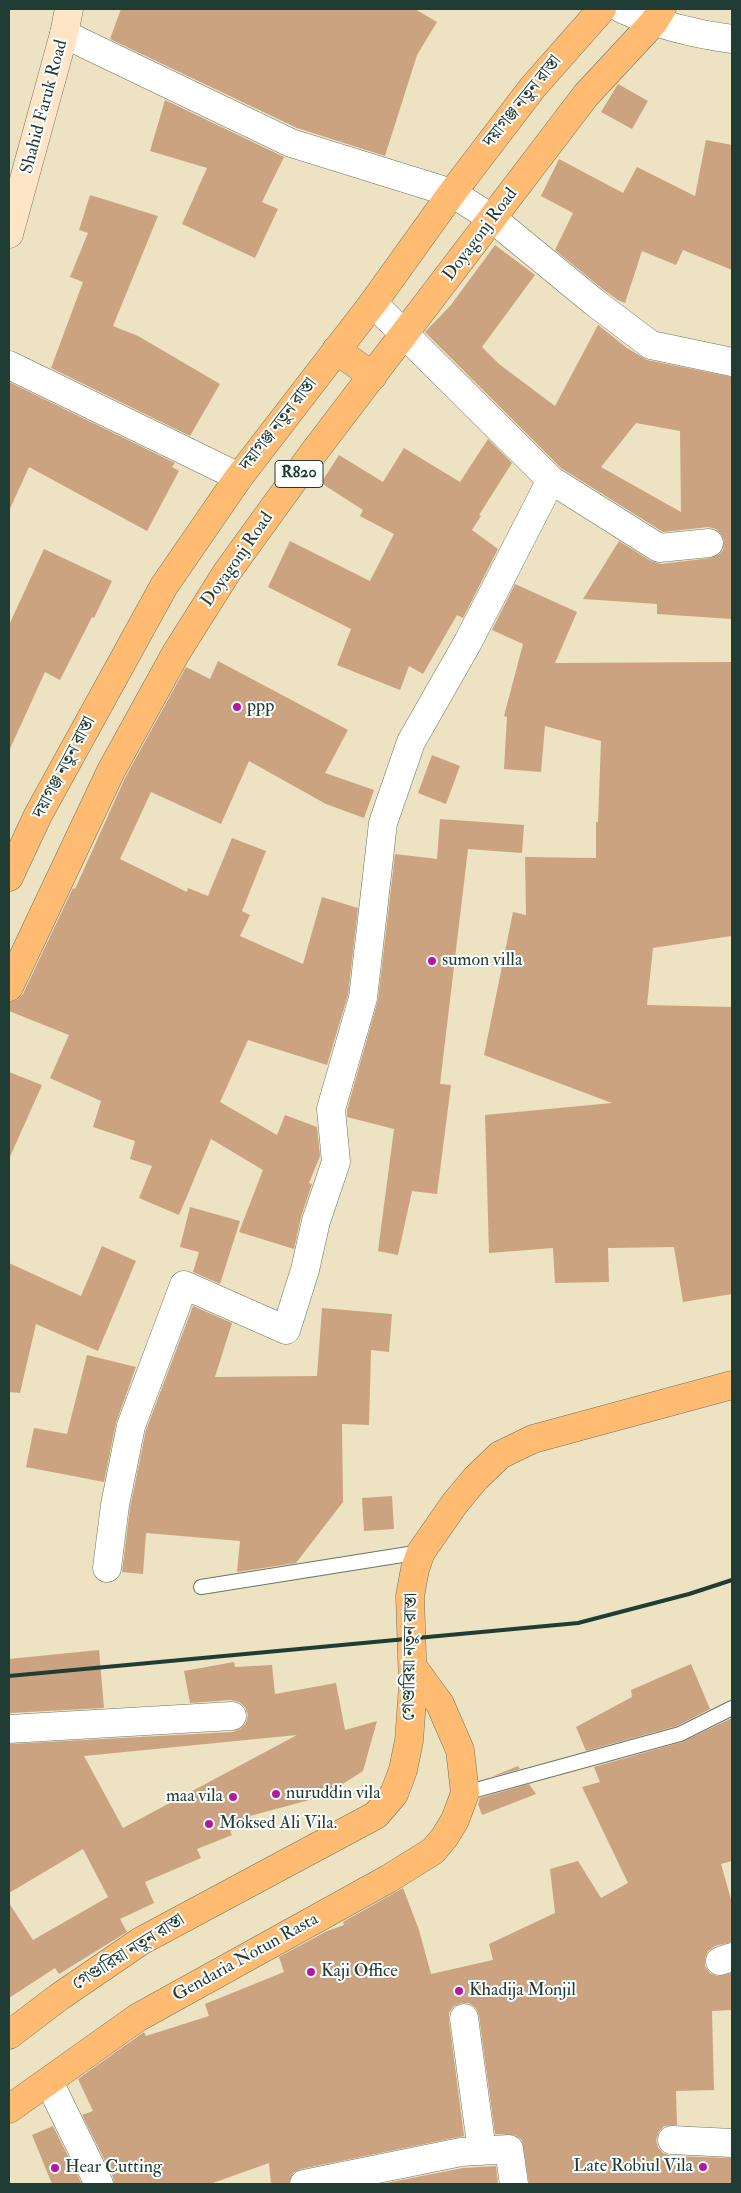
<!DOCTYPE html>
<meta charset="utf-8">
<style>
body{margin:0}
#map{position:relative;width:741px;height:2193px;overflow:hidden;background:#ede2c1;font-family:"IM FELL Double Pica",serif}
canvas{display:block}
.frame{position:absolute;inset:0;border:10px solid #1f3d34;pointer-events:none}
</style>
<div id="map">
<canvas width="741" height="2193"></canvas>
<div class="frame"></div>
</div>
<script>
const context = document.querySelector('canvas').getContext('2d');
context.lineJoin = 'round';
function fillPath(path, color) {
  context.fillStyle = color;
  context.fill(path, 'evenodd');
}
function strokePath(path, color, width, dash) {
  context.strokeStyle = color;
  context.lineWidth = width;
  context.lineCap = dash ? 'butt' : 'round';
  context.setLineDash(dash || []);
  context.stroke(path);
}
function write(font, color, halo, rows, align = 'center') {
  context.font = font + ' "IM FELL Double Pica","Noto Serif Bengali",serif';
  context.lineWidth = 4;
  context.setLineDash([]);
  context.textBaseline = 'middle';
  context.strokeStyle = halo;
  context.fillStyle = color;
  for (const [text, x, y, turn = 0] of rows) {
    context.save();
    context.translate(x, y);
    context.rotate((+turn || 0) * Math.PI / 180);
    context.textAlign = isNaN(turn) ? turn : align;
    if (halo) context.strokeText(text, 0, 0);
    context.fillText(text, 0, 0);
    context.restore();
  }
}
fillPath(new Path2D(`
 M121 9H415L437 22 417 55 385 156 297 128 110 39Z
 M618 84 648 101 632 129 601 112Z
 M165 100 284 157 262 202 278 209 255 258 182 224 207 168 150 151Z
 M706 140 732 145V270L683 250 676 265 642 251 625 303 618 300 604 290 555 250 573 213 541 196 559 159 623 193 637 167 695 196Z
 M90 195 158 216 113 326 138 336 220 384 190 436 51 368 83 282 70 277 88 233 79 230Z
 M495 245 535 275 482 347 499 364 555 406 598 325 627 348 647 360 732 377V619L657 614V604L583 599 619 541 651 561 661 564 711 558 718 555 723 550 724 541 721 534 716 529 708 527 663 532 561 468 425 332 451 305ZM636 423 680 431 681 512 601 467Z
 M9 382 175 463 172 467 179 471 147 531 29 467 9 511Z
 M488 439 512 463 479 515 481 516 472 530 498 549 463 618 457 615 423 674 409 666 400 690 337 665 351 629 268 587 290 541 370 581 394 534 360 516 363 510 321 483 339 455 383 482 404 448 460 482Z
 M44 549 112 581 94 618 92 617 60 680 45 672 9 751V625Z
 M515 584 577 612 555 663 732 662 731 936 653 948 647 1005 732 1007V1294L683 1302 674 1247 608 1248 609 1282 555 1283 553 1248 489 1253 485 1115 612 1103 484 1055 513 912 526 915 525 857 596 858V822H598L601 741 545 726 541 772 504 769 507 717 504 716 523 644 492 630Z
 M218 661 348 730 325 773 374 790 364 818 326 804 249 761 221 824 151 792 120 859 187 892 188 888 208 896 232 838 266 851 242 911 250 915 240 936 303 964 322 897 358 908 348 995 327 1065 248 1040 220 1102 277 1135 285 1115 317 1127 320 1156 309 1183 312 1184 301 1217 294 1249 239 1232 263 1170 211 1139 179 1215 139 1198 152 1166 130 1159 135 1141 93 1127 101 1101 50 1078 69 1035 9 1011V1002L17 1000 23 994 73 888 75 889 125 778 186 667 210 679Z
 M432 755 460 766 446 804 418 793Z
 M440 819 524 825 522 853 468 849 440 1084 451 1085 437 1194 412 1191 398 1255 378 1251 394 1129 347 1117V1110L378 1000 395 854 437 859Z
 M9 1072 42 1085 9 1159Z
 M190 1207 240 1221 220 1284 193 1272 199 1252 180 1247Z
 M102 1246 136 1261 98 1351 36 1324 20 1393 9 1392V1263L81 1296Z
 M193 1306 232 1323 215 1377 317 1376 322 1308 392 1314 389 1352 371 1350 369 1425 342 1424 343 1502 296 1563 237 1572 240 1541 146 1533 143 1574 122 1572 130 1508 146 1430Z
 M87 1355 136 1367 116 1423 104 1482 26 1467 34 1428 67 1434Z
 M392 1496 394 1529 364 1531 362 1498Z
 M99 1650 104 1708 9 1713V1659Z
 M234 1662 235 1667 272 1665 275 1694 336 1683 345 1730 377 1721 363 1771 324 1796 250 1816 252 1823 230 1831 232 1835 197 1849 201 1858 145 1882 154 1903 120 1919 127 1932 59 1974 55 1968 9 1998V1903L33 1940 108 1897 83 1849 9 1893V1744L233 1732 240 1729 246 1723 248 1715 245 1707 239 1702 231 1700 190 1703 184 1671ZM297 1735 123 1828 84 1756Z
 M691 1664 710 1709 677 1726 586 1751 576 1727 632 1697 631 1690Z
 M732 1718V1861L721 1864 732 1903V1942L715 1946 708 1951 705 1958V1966L710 1973 717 1976 732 1973V2010L712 2011 714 2090 676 2091 677 2125 664 2126 659 2132 656 2140 658 2147 663 2153 671 2156 732 2158V2184H529L522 2140 515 2135 495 2134 479 2016 476 2008 469 2003H462L454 2006 449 2013V2020L464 2136 301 2169 293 2173 289 2184H271L269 2163 210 2184H114L113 2177 82 2115 93 2111 78 2079 144 2032 146 2036 209 2016 205 2004 284 1972 279 1957 325 1932 344 1925 343 1922 403 1888 419 1930 431 1974 493 1960 489 1944 555 1913 550 1869 578 1861 601 1898 628 1883 582 1787 600 1782 594 1767 682 1742Z
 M518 1766 520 1769 491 1777Z
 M529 1784 536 1794 482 1815 478 1804 480 1798Z
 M53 2126 82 2184H52L32 2135Z
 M496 2166 498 2184H381L463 2168Z`), '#cba381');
const service = new Path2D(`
 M201 1587 421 1552
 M465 1793 680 1734 732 1708`);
const minor = new Path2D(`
 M622 9C658 25 693 34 732 39
 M64 34 291 143 452 193 493 219 594 302 651 345 732 362
 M373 303 551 480 659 548 709 543
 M9 365 239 477
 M107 1568 115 1505 131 1426 184 1285 286 1330 305 1270 316 1221 336 1162 331 1109 363 998 383 823 411 742 468 642 551 480
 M9 1729 232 1716
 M720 1961 732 1957
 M464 2018 482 2151
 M49 2082 99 2184
 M672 2140 732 2143
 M304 2184 461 2152 509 2149 514 2184`);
const secondary = new Path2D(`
 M9 234 64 34 69 9`);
const primary = new Path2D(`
 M336 350 373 376
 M9 877 38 815 164 586 239 477 373 303 452 193 533 87 602 9
 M9 987 111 771 176 653 227 572 314 452 586 95 653 23 662 9
 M9 2035 59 1997 141 1941 376 1815 394 1794 403 1770 409 1741 413 1686 410 1596 415 1569 421 1552 455 1503 476 1478 500 1455 533 1439 732 1385
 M9 2109 137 2018 388 1879 433 1851 444 1838 455 1820 465 1793 460 1750 440 1704 413 1667`);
strokePath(service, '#677765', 16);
strokePath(minor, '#677765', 29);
strokePath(secondary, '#677765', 29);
strokePath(primary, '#677765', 29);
strokePath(service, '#fff', 14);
strokePath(minor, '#fff', 28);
strokePath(secondary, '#ffe4c6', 28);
strokePath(primary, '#febb71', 28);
strokePath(new Path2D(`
 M9 1676 578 1623 689 1594 732 1580`), '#1f3d34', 4);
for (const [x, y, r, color] of [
 [237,707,5,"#b5179e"],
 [432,961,5,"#b5179e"],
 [276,1794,5,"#b5179e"],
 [233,1797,5,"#b5179e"],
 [209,1824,5,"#b5179e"],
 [311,1972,5,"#b5179e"],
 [459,1991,5,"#b5179e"],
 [703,2167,5,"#b5179e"],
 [55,2168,5,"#b5179e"]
]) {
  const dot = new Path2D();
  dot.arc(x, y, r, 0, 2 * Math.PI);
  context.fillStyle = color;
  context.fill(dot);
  strokePath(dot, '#fff', 2);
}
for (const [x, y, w] of [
 [299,474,48]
]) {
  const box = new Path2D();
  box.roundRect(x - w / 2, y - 13.5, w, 27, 4);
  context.fillStyle = '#fff';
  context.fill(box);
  strokePath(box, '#1f3d34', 1);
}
write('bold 16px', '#1f3d34', null, [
 ["R820",299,474]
]);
write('18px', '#1f3d34', '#fff', [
 ["দয়াগঞ্জ নতুন রাস্তা",523,102,-51],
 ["Shahid Faruk Road",45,107,-75],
 ["Doyagonj Road",481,235,-53],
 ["দয়াগঞ্জ নতুন রাস্তা",279,425,-52],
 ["Doyagonj Road",238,560,-55],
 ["দয়াগঞ্জ নতুন রাস্তা",65,768,-62],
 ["গেণ্ডারিয়া নতুন রাস্তা",411,1657,-89],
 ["গেণ্ডারিয়া নতুন রাস্তা",129,1953,-32],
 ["Gendaria Notun Rasta",246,1958,-29]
]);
write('18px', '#1f3d34', '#fff', [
 ["ppp",247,707],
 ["sumon villa",442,961],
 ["nuruddin vila",286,1794],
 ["maa vila",223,1797,"right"],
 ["Moksed Ali Vila.",219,1824],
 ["Kaji Office",321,1972],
 ["Khadija Monjil",469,1991],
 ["Late Robiul Vila",693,2167,"right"],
 ["Hear Cutting",65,2168]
], 'left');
</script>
